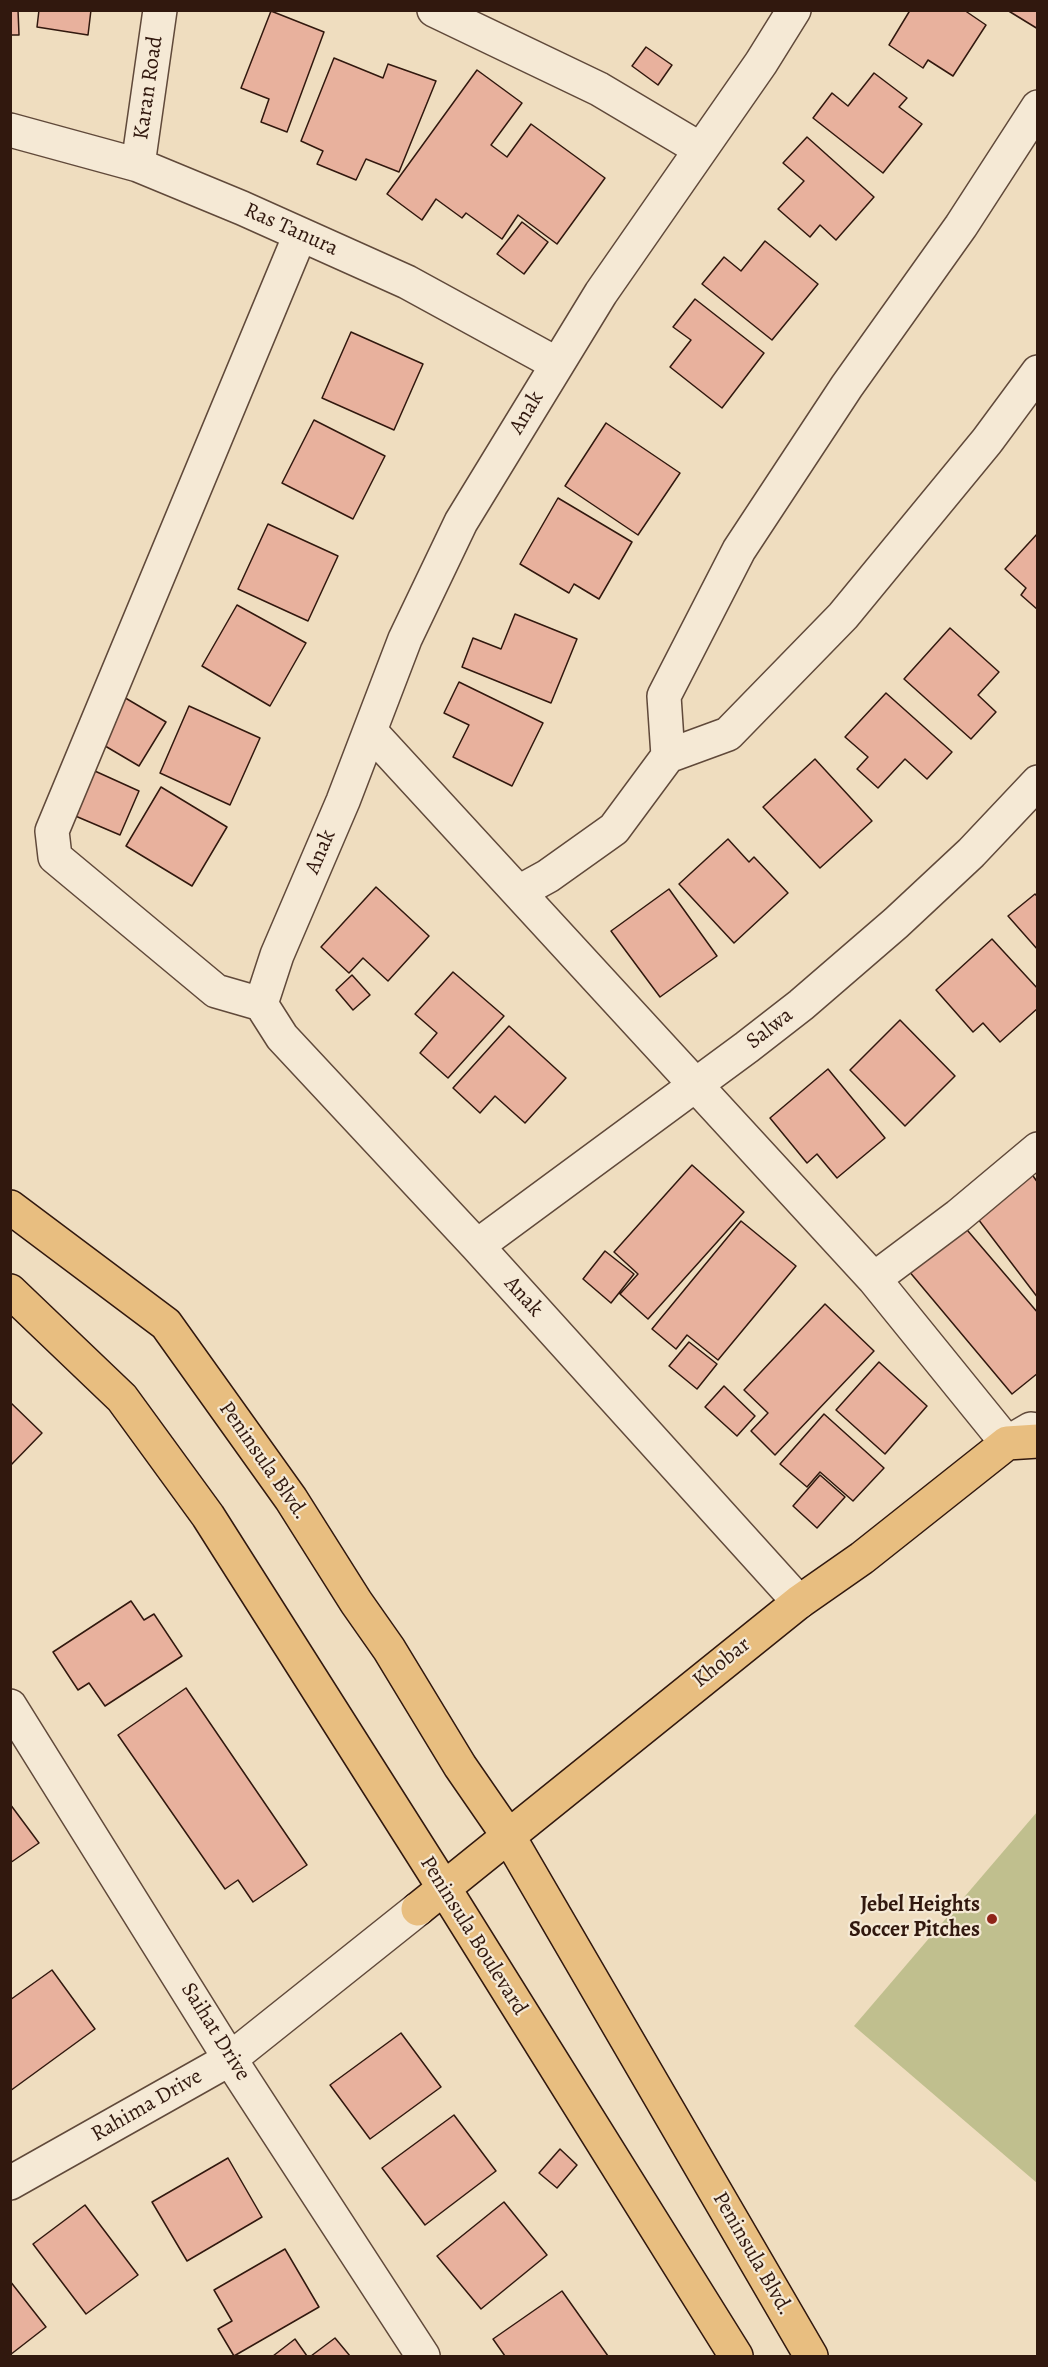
<!DOCTYPE html>
<style>
body{margin:0}
#map{position:relative;width:1048px;height:2367px;overflow:hidden;background:#efddbf;font-family:Alegreya,serif}
canvas{display:block}
.frame{position:absolute;inset:0;border:12px solid #31180e;pointer-events:none}
</style>
<div id="map">
<canvas width="1048" height="2367"></canvas>
<div class="frame"></div>
</div>
<script>
const context = document.querySelector('canvas').getContext('2d');
context.lineJoin = 'round';
function fillPath(path, color) {
  context.fillStyle = color;
  context.fill(path, 'evenodd');
}
function strokePath(path, color, width, dash) {
  context.strokeStyle = color;
  context.lineWidth = width;
  context.lineCap = dash ? 'butt' : 'round';
  context.setLineDash(dash || []);
  context.stroke(path);
}
function write(font, color, halo, rows, align = 'center') {
  context.font = font + ' Alegreya,serif';
  context.lineWidth = 4.5;
  context.setLineDash([]);
  context.textBaseline = 'middle';
  context.strokeStyle = halo;
  context.fillStyle = color;
  for (const [text, x, y, turn = 0] of rows) {
    context.save();
    context.translate(x, y);
    context.rotate((+turn || 0) * Math.PI / 180);
    context.textAlign = isNaN(turn) ? turn : align;
    if (halo) context.strokeText(text, 0, 0);
    context.fillText(text, 0, 0);
    context.restore();
  }
}
fillPath(new Path2D(`
 M1037 1812V2183L854 2026Z`), '#c0bf8e');
const building = new Path2D(`
 M10 10H18L19 35H10Z
 M39 10H91L88 35 37 27Z
 M907 10H964L986 25 953 76 928 60 923 68 889 45 909 12Z
 M1007 10H1038V29Z
 M271 11 324 32 287 132 261 122 269 99 241 88Z
 M646 47 672 65 658 85 632 66Z
 M334 58 383 78 388 64 436 81 399 172 366 159 356 180 317 164 323 151 301 141Z
 M477 70 522 103 491 145 507 157 531 124 605 178 557 244 518 215 502 239 466 213 462 218 436 199 422 220 387 194Z
 M874 73 907 98 899 107 922 124 883 173 813 118 832 93 848 106Z
 M807 137 874 197 836 240 820 225 810 237 778 209 804 181 783 163Z
 M522 222 548 242 524 274 497 254Z
 M765 241 818 284 772 340 702 284 724 257 741 271Z
 M695 299 764 353 722 408 670 367 691 340 673 327Z
 M351 332 423 364 394 430 322 398Z
 M314 420 385 456 353 519 282 483Z
 M606 423 680 473 638 535 565 486Z
 M558 498 632 542 599 599 574 584 569 593 520 564Z
 M268 524 338 556 308 621 238 589Z
 M1038 533V610L1021 595 1026 588 1005 569Z
 M237 605 306 643 270 706 202 666Z
 M515 614 577 639 551 703 462 667 473 638 501 649Z
 M950 628 999 672 978 695 996 712 971 739 904 679Z
 M459 682 543 723 512 786 453 757 469 725 444 713Z
 M886 693 952 752 927 779 905 759 878 788 857 769 868 757 845 737Z
 M122 696 166 722 139 766 95 740Z
 M189 706 260 738 230 805 160 773Z
 M815 759 872 821 820 868 763 807Z
 M86 767 139 791 120 835 66 812Z
 M161 787 227 827 192 886 126 846Z
 M728 839 749 862 754 857 788 893 734 943 679 884Z
 M376 887 429 936 388 981 363 958 349 973 321 947Z
 M669 889 717 956 660 997 611 931Z
 M1035 894 1038 897V950L1008 916Z
 M992 939 1038 989V1008L1000 1042 983 1023 973 1032 936 990Z
 M453 972 504 1016 448 1078 420 1053 437 1033 415 1014Z
 M352 975 370 995 353 1010 336 990Z
 M900 1020 955 1076 905 1126 850 1070Z
 M509 1026 566 1078 525 1123 495 1096 480 1113 453 1088Z
 M828 1069 885 1138 837 1178 817 1154 807 1163 770 1118Z
 M692 1165 744 1212 648 1319 620 1294 638 1274 614 1252Z
 M1031 1173 1038 1183V1298L975 1215Z
 M741 1221 796 1266 718 1360 687 1335 676 1349 652 1329Z
 M962 1224 1038 1313V1373L1012 1394 908 1270Z
 M605 1251 634 1274 611 1303 583 1279Z
 M825 1304 874 1351 775 1455 751 1431 768 1413 744 1390Z
 M689 1342 717 1364 697 1389 669 1366Z
 M879 1362 927 1406 885 1454 836 1410Z
 M724 1386 755 1416 737 1436 705 1407Z
 M10 1402 42 1433 10 1466Z
 M824 1414 884 1468 853 1501 820 1472 807 1487 780 1464Z
 M820 1475 845 1497 817 1528 793 1506Z
 M131 1601 144 1620 154 1614 182 1656 105 1706 89 1683 78 1690 53 1652Z
 M186 1688 307 1865 253 1902 238 1880 225 1889 118 1735Z
 M10 1804 39 1843 10 1863Z
 M52 1970 95 2029 10 2091V2000Z
 M401 2033 441 2087 370 2139 330 2085Z
 M454 2115 496 2171 425 2225 382 2168Z
 M560 2149 577 2165 557 2188 539 2173Z
 M228 2158 262 2217 187 2261 152 2202Z
 M504 2202 547 2255 481 2309 437 2256Z
 M85 2205 138 2275 86 2314 33 2244Z
 M285 2249 319 2307 234 2356 218 2329 232 2321 214 2290Z
 M10 2281 46 2327 10 2355Z
 M562 2291 608 2356H505L493 2339Z
 M335 2338 350 2356H311Z
 M295 2339 307 2356H273Z`);
fillPath(building, '#e8b19d');
strokePath(building, '#31180e', 1.5);
const minor = new Path2D(`
 M434 10 599 89 700 149
 M794 10 761 63 601 293 461 522 405 639 343 801 277 955 261 1004 282 1037 477 1246 799 1602
 M10 130 138 165 242 208 407 282 557 364
 M138 165 160 10
 M370 731 874 1279 1007 1443 1031 1429
 M668 756 728 734 843 616 987 441 1038 372
 M519 892 548 876 614 829 668 756 664 696 739 550 847 386 961 226 1038 107
 M261 1004 216 991 55 857 52 831 300 235
 M477 1246 747 1047 801 1005 896 923 971 853 1038 782
 M874 1279 958 1216 1038 1149
 M10 1706 230 2059 423 2356
 M10 2183 230 2059 418 1909`);
const major = new Path2D(`
 M10 1207 166 1324 291 1499 356 1602 389 1649 460 1766 509 1837 811 2356
 M10 1291 122 1398 208 1516 444 1888 736 2356
 M418 1909 799 1602 862 1558 1007 1443 1038 1441`);
strokePath(minor, '#60493a', 36);
strokePath(major, '#31180e', 36);
strokePath(minor, '#f5e9d5', 33);
strokePath(major, '#e8be80', 33);
for (const [x, y, r, color] of [
 [992,1919,6,"#8f2418"]
]) {
  const dot = new Path2D();
  dot.arc(x, y, r, 0, 2 * Math.PI);
  context.fillStyle = color;
  context.fill(dot);
  strokePath(dot, '#f5e9d5', 2);
}
write('22px', '#31180e', '#f5e9d5', [
 ["Karan Road",149,88,-82],
 ["Ras Tanura",291,230,24],
 ["Anak",527,413,-59],
 ["Anak",321,852,-67],
 ["Salwa",770,1029,-38],
 ["Anak",523,1297,48],
 ["Peninsula Blvd.",263,1461,55],
 ["Khobar",722,1663,-39],
 ["Peninsula Boulevard",473,1936,58],
 ["Saihat Drive",215,2032,58],
 ["Rahima Drive",147,2106,-30],
 ["Peninsula Blvd.",752,2254,60]
]);
write('bold 22px', '#31180e', '#f5e9d5', [
 ["Jebel Heights",980,1906],
 ["Soccer Pitches",980,1931]
], 'right');
</script>
